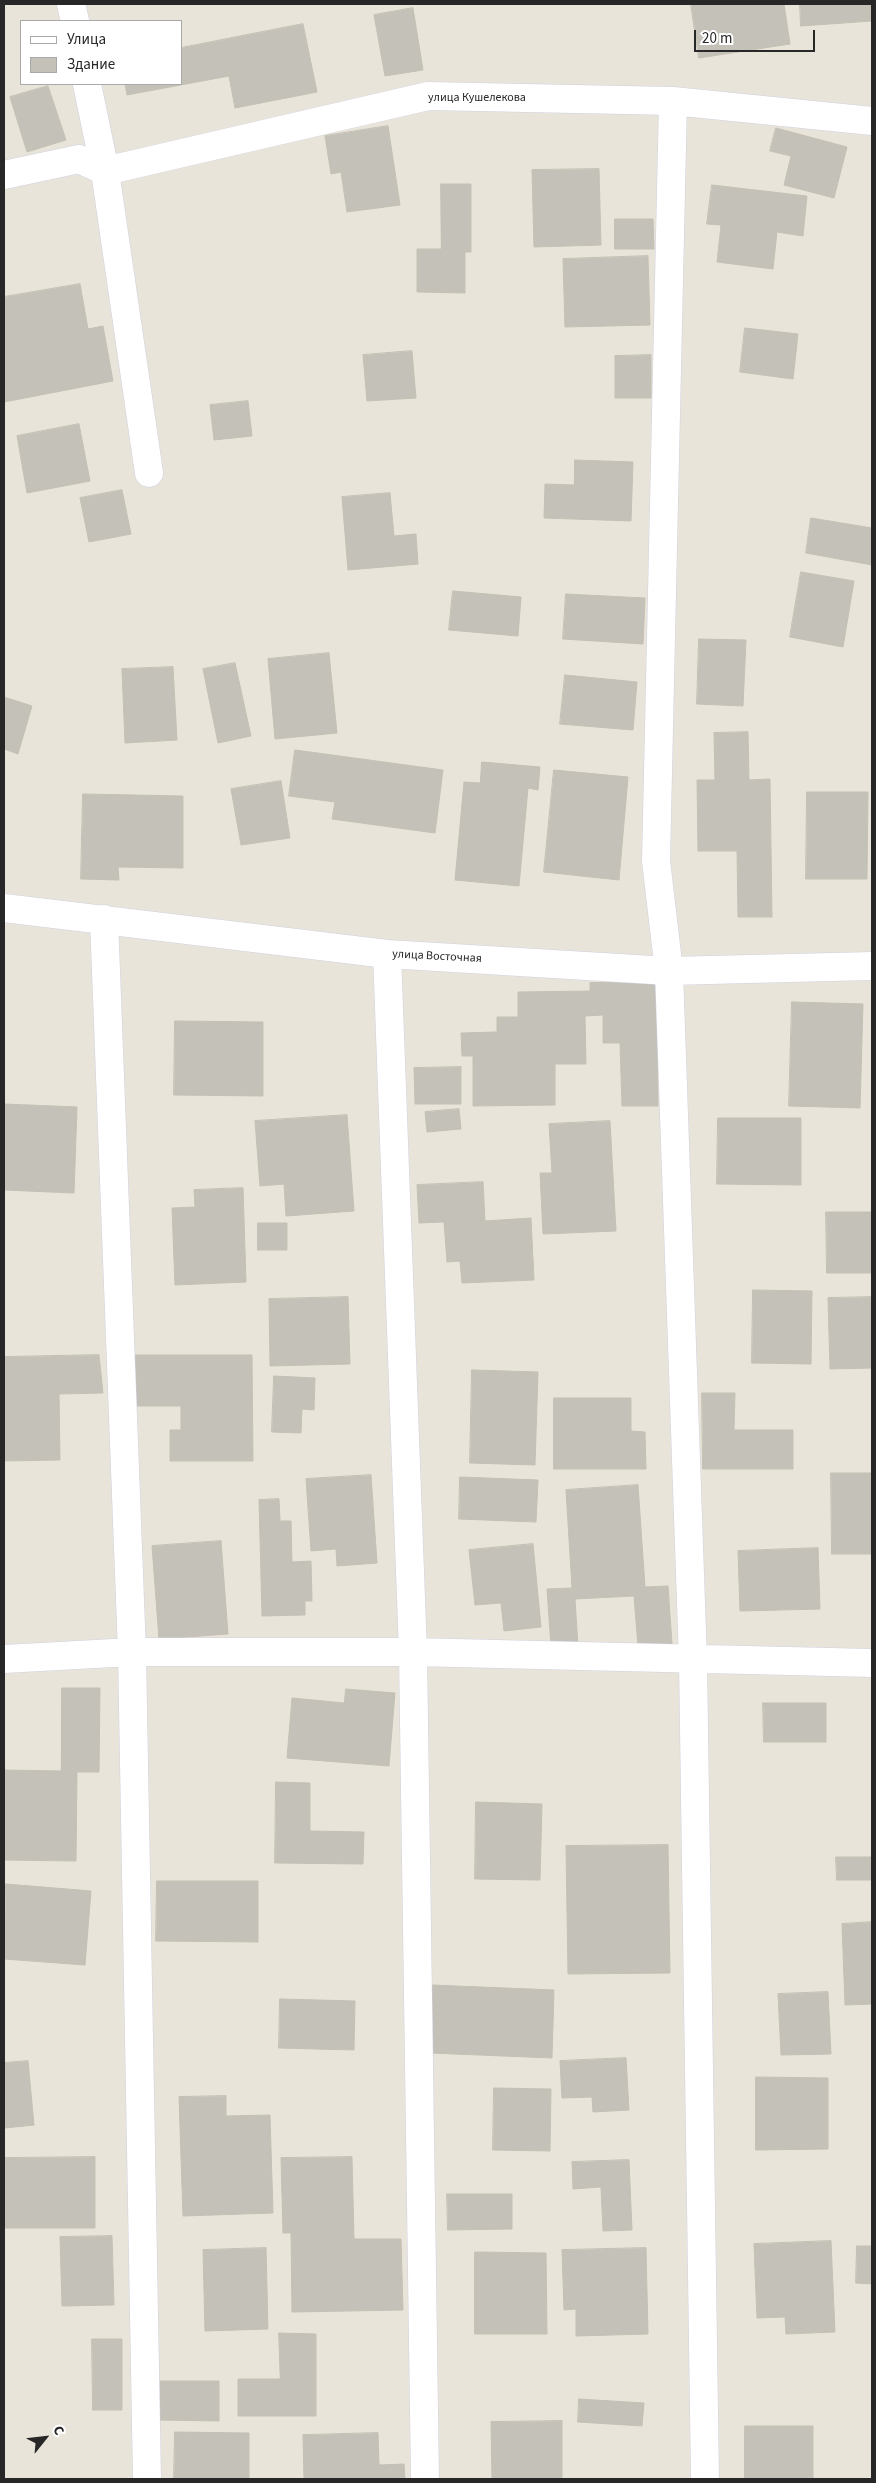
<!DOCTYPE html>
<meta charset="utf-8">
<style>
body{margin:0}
#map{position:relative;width:876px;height:2483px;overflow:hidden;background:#e9e4d9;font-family:"Source Sans 3",sans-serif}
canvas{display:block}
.frame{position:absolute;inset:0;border:5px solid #272727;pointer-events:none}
.legend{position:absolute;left:20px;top:20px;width:162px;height:65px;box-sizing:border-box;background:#fff;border:1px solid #a9a9a9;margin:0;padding:6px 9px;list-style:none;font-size:15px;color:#272727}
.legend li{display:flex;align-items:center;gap:10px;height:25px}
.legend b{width:25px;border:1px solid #a9a9a9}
.north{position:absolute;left:20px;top:2413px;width:50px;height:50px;-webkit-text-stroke:4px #fff;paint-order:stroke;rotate:61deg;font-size:14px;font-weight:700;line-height:20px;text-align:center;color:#272727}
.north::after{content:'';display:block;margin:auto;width:18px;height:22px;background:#272727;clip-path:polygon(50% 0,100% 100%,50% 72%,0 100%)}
.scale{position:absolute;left:694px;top:30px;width:121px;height:22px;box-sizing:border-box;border:2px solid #272727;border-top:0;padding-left:6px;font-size:15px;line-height:18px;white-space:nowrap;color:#272727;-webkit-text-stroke:4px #fff;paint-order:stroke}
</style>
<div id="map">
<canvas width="876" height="2483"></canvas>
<div class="frame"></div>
<ul class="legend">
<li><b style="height:6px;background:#fff"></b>Улица</li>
<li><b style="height:14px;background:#c4c1b9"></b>Здание</li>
</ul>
<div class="north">С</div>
<div class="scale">20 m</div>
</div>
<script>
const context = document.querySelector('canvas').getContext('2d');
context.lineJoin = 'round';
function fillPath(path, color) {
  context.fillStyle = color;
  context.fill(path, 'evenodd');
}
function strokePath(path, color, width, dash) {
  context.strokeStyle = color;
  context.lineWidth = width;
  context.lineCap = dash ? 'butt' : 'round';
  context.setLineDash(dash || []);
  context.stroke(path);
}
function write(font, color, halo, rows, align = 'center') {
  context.font = font + ' "Source Sans 3",sans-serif';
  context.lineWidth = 4.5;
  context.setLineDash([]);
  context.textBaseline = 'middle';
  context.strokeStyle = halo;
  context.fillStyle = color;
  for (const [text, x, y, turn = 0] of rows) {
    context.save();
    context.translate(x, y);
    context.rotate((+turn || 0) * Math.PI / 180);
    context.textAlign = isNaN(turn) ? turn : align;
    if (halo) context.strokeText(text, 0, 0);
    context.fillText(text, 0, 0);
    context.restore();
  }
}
const building = new Path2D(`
 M691 4H784L790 44 699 58Z
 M800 4H870L872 21 801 26Z
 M413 8 423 70 385 76 374 15Z
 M303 24 317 92 235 108 229 76 127 95 125 84H181V48Z
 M48 86 66 140 27 152 10 97Z
 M388 126 400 205 347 212 341 172 331 174 325 136Z
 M776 128 847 147 834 198 784 185 791 156 770 151Z
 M599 169 601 245 534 247 532 170Z
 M441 184H471V252H465V293L417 292V249H441Z
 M712 185 807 196 803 236 777 232 773 269 717 262 721 225 707 224Z
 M615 219H653L654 249H615Z
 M648 256 650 325 565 327 563 259Z
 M80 284 88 329 103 326 113 381 4 402V297Z
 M745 328 798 334 793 379 740 372Z
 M412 351 416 398 367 401 363 355Z
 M651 355V398H615V356Z
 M248 401 252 436 214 440 210 405Z
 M79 424 90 481 27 493 17 436Z
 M575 460 633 462 631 521 544 518 545 484 574 485Z
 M122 490 131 534 89 542 80 498Z
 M390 493 394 536 416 534 418 564 348 570 342 497Z
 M811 518 872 528V565L806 553Z
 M801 572 854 581 843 647 790 637Z
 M453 591 521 597 518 636 449 630Z
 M566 594 645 598 643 644 563 639Z
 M699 639 746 640 743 706 697 704Z
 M329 653 337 733 275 739 268 659Z
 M235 663 251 736 218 743 203 669Z
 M173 667 177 740 125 743 122 669Z
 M565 675 637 682 633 730 560 724Z
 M4 697 32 706 18 754 4 749Z
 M748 732 749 780 770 779 772 917H738L737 851H698L697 780H715L714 733Z
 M295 750 443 770 435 833 332 819 335 802 289 796Z
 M482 762 540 767 538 790 528 788 519 886 455 880 464 782 480 783Z
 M554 770 628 777 619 880 544 872Z
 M281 781 290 838 241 845 231 789Z
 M807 792H868L867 879H806Z
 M83 794 183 796V868L118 867 119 880 81 879Z
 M657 982 658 1106H622L620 1043H603V1015L585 1016 586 1064H555V1105L473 1106V1056H462L461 1033 497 1032V1017H518V992L590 991V983Z
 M792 1002 863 1004 860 1108 789 1106Z
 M175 1021 263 1022V1096L174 1095Z
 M461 1067V1104H415L414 1068Z
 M4 1104 77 1107 74 1193 4 1190Z
 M459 1109 461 1129 427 1132 425 1112Z
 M347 1115 354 1211 286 1216 284 1184 260 1186 255 1121Z
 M718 1118H801V1185L717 1184Z
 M610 1121 616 1231 543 1234 540 1173H552L549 1124Z
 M483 1182 485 1221 531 1218 534 1280 462 1283 460 1261 447 1262 444 1222 419 1223 417 1185Z
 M243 1188 246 1282 175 1285 172 1208 195 1207 194 1190Z
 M826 1212H872V1273H827Z
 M258 1223H287V1250H258Z
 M753 1290 812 1291 811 1364 752 1363Z
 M348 1297 350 1364 270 1366 269 1299Z
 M872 1297V1368L830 1369 828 1298Z
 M99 1355 103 1393 59 1394 60 1460 4 1461V1357Z
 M134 1355H252L253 1461H170V1430H181V1406H134Z
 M472 1370 538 1372 535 1465 470 1463Z
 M274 1376 315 1378 314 1410 302 1409 301 1433 272 1432Z
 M702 1393H735L734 1430H793V1469H703Z
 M554 1398H631V1431L645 1432 646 1469H554Z
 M831 1473H872V1554H832Z
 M371 1475 377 1563 337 1566 336 1549 311 1551 306 1479Z
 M460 1477 538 1480 536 1522 459 1519Z
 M638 1485 645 1587 668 1586 672 1644 638 1646 634 1596 575 1599 578 1646 551 1647 547 1589 572 1588 566 1490Z
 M279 1499 280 1521H291L292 1562 311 1561 312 1601H305V1615L262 1616 259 1500Z
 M221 1541 228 1634 159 1639 152 1546Z
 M533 1544 541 1627 504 1631 501 1603 475 1605 469 1550Z
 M818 1548 820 1609 740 1611 738 1551Z
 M62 1688H100L99 1772H77L76 1861 4 1860V1770L61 1771Z
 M346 1689 395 1693 389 1766 287 1758 292 1698 344 1703Z
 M763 1703H826V1742H764Z
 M276 1782 310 1783V1831L364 1832 363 1864 275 1863Z
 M476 1802 542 1804 540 1880 475 1879Z
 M668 1845 670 1973 568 1974 566 1846Z
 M836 1857H872V1880H837Z
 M157 1881H258V1942L156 1941Z
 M6 1884 91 1891 85 1965 4 1959Z
 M872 1922V2004L845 2005 842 1924Z
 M432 1985 554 1990 552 2058 430 2053Z
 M828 1992 831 2054 781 2055 778 1994Z
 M280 1999 355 2001 354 2050 279 2048Z
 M626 2058 629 2110 593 2112 592 2097 562 2098 560 2061Z
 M28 2061 34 2125 5 2128 4 2063Z
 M756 2077 828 2078V2149L756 2150Z
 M494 2088 551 2089 550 2151 493 2150Z
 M226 2096V2116L270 2115 273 2213 183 2216 179 2097Z
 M95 2157V2228H4V2158Z
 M352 2157 354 2239H401L403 2310 292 2312 291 2233H283L281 2158Z
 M629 2160 632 2230 603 2231 601 2187 573 2189 572 2162Z
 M447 2194H512V2229L448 2230Z
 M112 2236 114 2305 62 2306 60 2237Z
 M831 2241 835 2332 786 2334 785 2317 757 2318 754 2244Z
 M857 2246H872V2284L856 2283Z
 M266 2248 268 2329 205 2331 203 2250Z
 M646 2248 648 2334 576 2336V2309L564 2310 562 2250Z
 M475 2252 546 2253 547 2334H475Z
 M279 2333 316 2334V2416H238V2379H280Z
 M92 2339H122V2410H93Z
 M159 2381H219V2421L159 2420Z
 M579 2399 644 2403 642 2426 578 2422Z
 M562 2421V2479H492L491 2422Z
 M745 2426H813V2479H745Z
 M175 2432 249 2433V2479H174Z
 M378 2433 379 2465 404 2464 405 2479H304L303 2435Z`);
fillPath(building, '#c4c1b9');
strokePath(building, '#c4c0b3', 1);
const minor = new Path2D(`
 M71 4 75 21
 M87 84 105 171 149 473
 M673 101 656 861 669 971 693 1660 705 2479
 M4 175 79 159 105 171 428 96 673 101 872 121
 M4 908 387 954 669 971 872 966
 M104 919 132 1652 147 2479
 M387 954 413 1652 425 2479
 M4 1659 132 1652H413L872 1663`);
strokePath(minor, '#cfd0e0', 29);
strokePath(minor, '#fff', 28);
write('12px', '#272727', '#fff', [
 ["улица Кушелекова",477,98],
 ["улица Восточная",437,957,3]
]);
</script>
